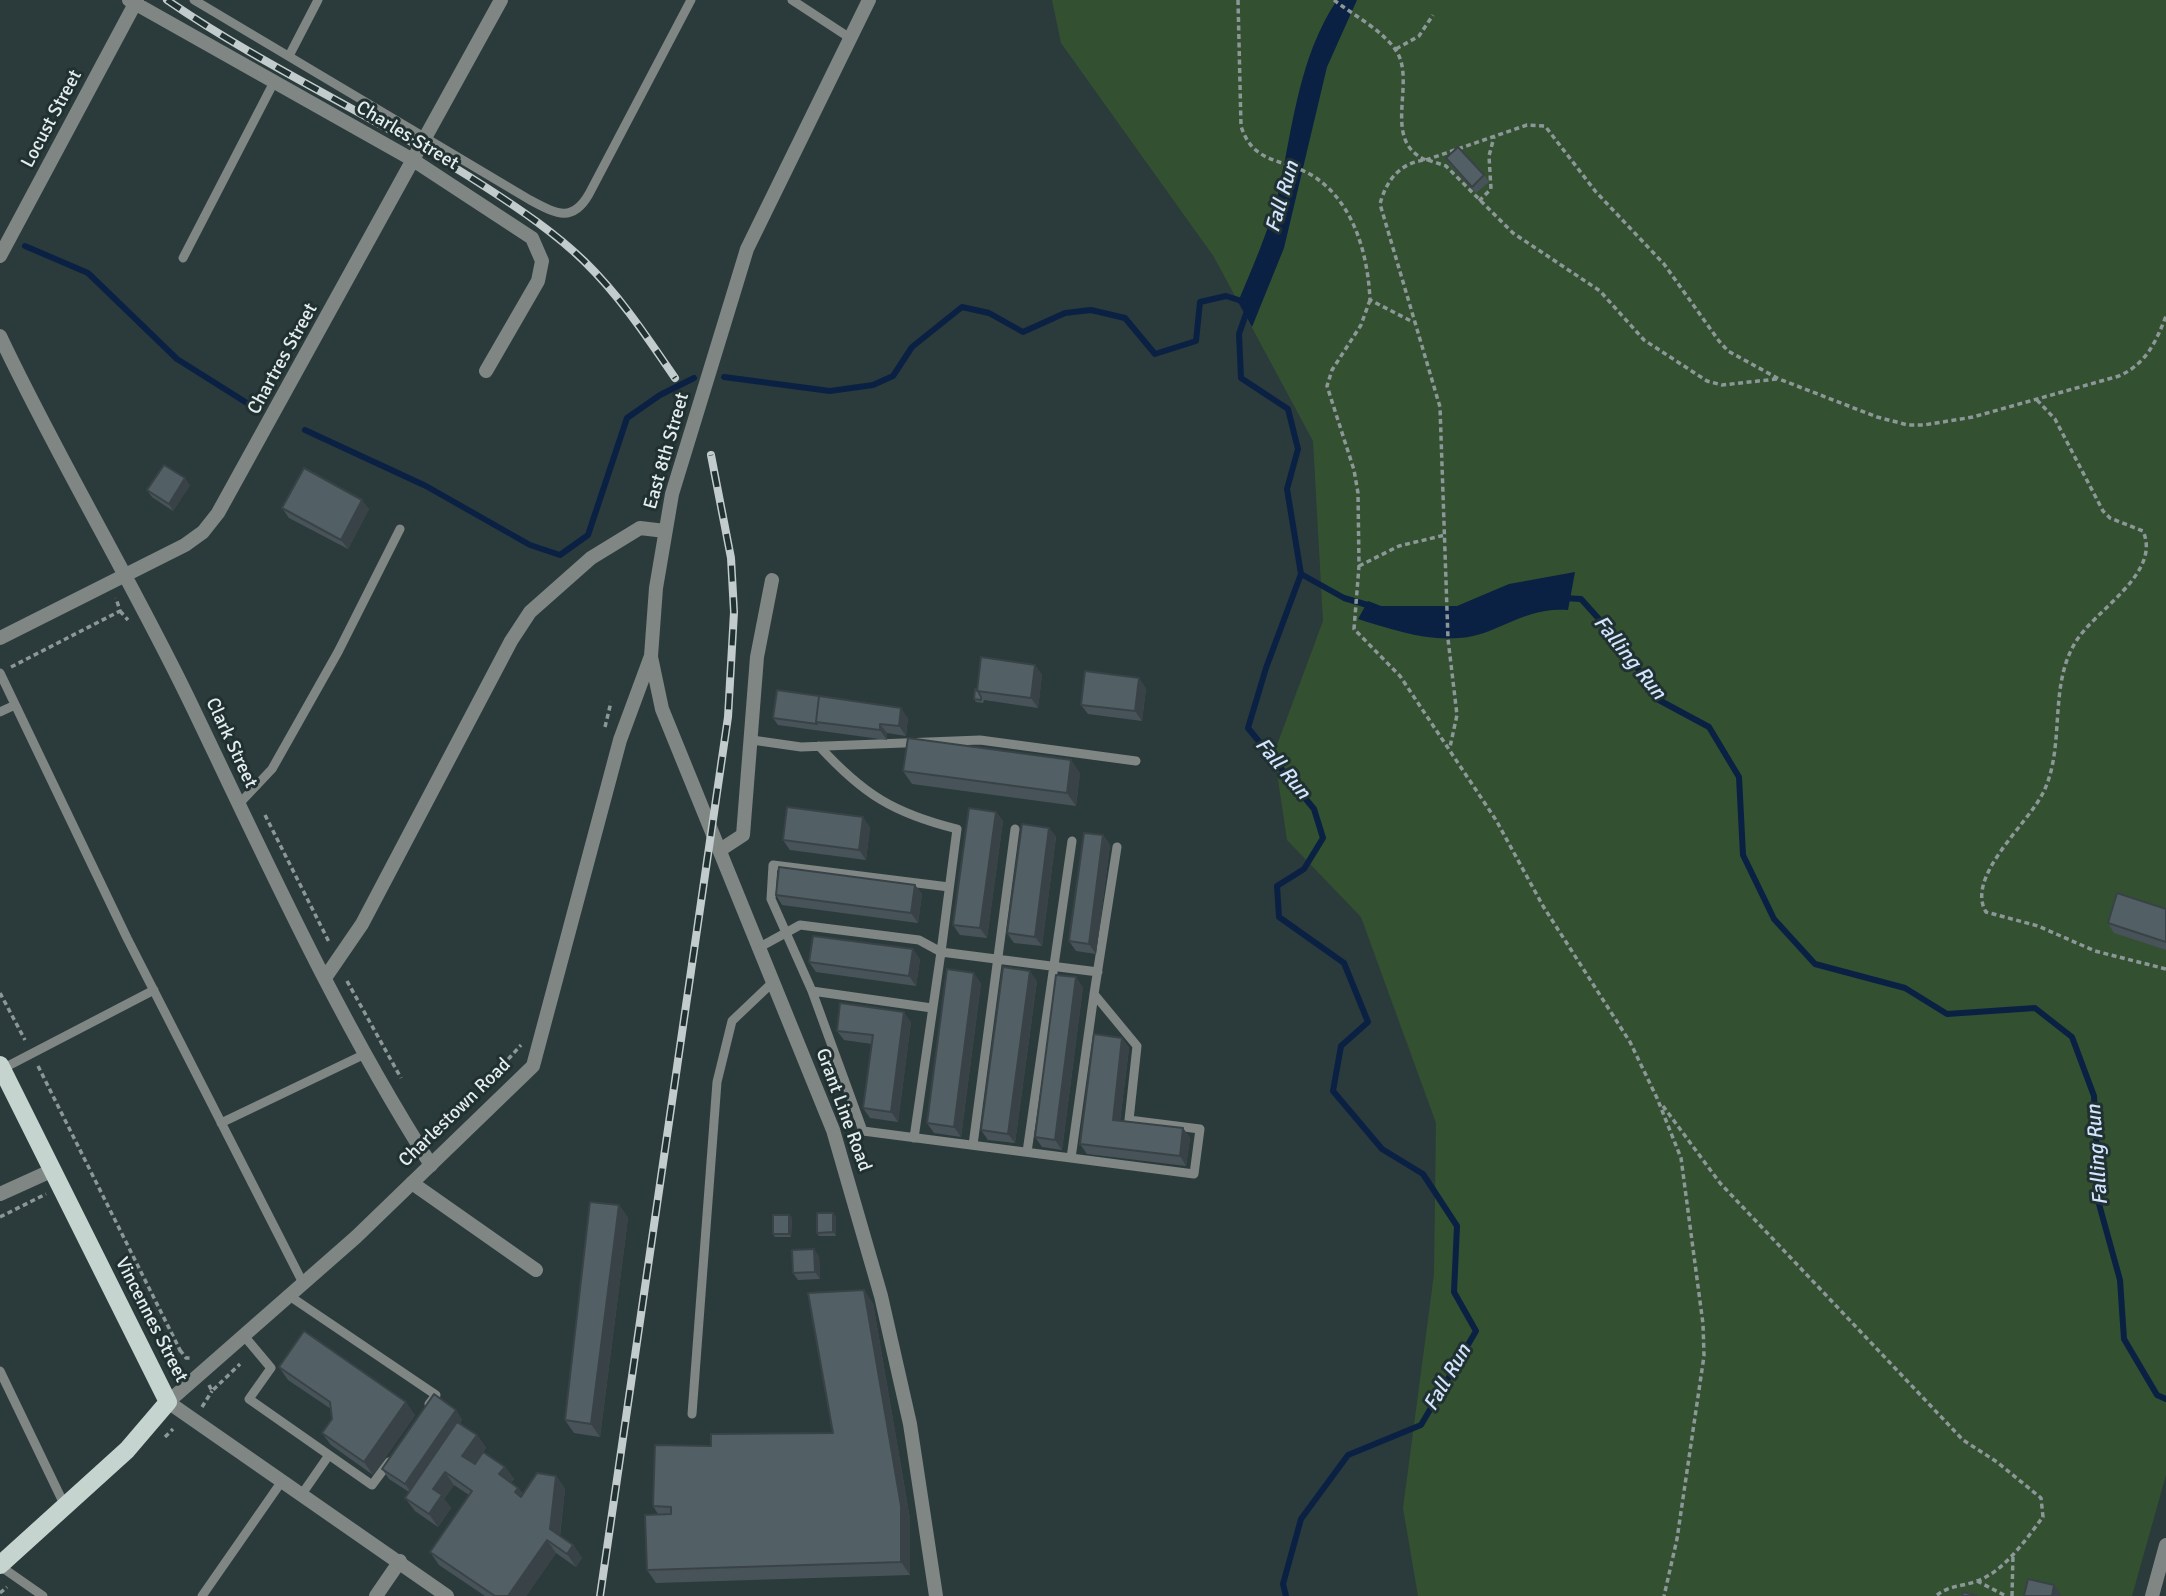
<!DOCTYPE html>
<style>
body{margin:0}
canvas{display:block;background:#2b3a3b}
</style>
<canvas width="2166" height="1596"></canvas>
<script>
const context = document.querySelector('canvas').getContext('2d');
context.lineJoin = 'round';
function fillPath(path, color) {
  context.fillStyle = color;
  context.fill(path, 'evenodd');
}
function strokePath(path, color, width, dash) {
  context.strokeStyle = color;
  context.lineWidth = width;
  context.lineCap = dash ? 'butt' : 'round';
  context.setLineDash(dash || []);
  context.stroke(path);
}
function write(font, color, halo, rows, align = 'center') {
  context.font = font + ' Signika,sans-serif';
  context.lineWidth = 6;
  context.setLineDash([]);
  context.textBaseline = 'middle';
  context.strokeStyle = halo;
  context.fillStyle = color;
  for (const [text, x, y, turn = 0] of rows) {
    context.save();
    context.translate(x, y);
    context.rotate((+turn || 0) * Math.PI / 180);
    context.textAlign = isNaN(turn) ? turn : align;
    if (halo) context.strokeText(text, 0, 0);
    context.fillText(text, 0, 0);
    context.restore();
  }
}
fillPath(new Path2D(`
 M1052 0H2166V1475L2132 1596H1418L1403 1508 1434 1274 1436 1123 1361 917 1287 840 1274 753 1323 621 1313 441 1214 257 1061 43Z`), '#335031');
fillPath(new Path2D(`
 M1337 0H1357L1327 67 1284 248 1252 327 1238 302C1253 266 1270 228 1279 190 1293 125 1299 57 1337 0Z
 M1575 572 1568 610C1523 606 1497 636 1459 638 1425 641 1390 629 1358 619L1368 601 1381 606H1457L1509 584Z`), '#0a2144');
strokePath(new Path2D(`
 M25 246 88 273 177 359 247 403
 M1248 308 1239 334 1241 378 1288 409 1298 449 1287 489 1301 574 1266 668 1248 728 1314 809 1323 838 1304 869 1277 886 1279 917 1344 963 1368 1022 1341 1046 1333 1091 1382 1149 1423 1174 1457 1226 1454 1292 1476 1331 1421 1425 1348 1455 1301 1519 1283 1584 1286 1596
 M724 377 830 391 873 385 893 376 912 347 962 307 989 313 1023 332 1065 313 1091 310 1125 318 1155 354 1196 341 1200 302 1226 296 1245 302
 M305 430 426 486 530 545 560 555 588 535 627 418 660 395 694 378
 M1301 574 1344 598 1371 606
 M1564 598 1581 599 1625 648 1657 699 1709 727 1739 777 1743 855 1774 919 1815 964 1905 988 1947 1014 2035 1008 2072 1037 2094 1096 2099 1204 2120 1280 2124 1339 2157 1395 2166 1399`), '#0a2144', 6);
strokePath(new Path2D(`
 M1238 0 1241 126C1253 165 1284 158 1313 176 1354 202 1368 255 1370 300L1411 321
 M1334 0C1353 15 1384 31 1397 52 1416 84 1381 141 1426 160 1400 162 1386 181 1380 204L1440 407 1448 639 1457 715 1450 747
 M1396 49 1419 36 1433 15
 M1426 160 1527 125 1545 126 1596 192 1664 264 1719 341 1728 351 1779 379 1877 417 1908 425H1924L1973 417 2119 376C2146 364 2156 342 2166 316
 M1428 160 1446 166 1513 233 1600 291 1644 340 1707 381 1722 385 1777 379
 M1479 201 1491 189 1489 156 1494 137
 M1370 300 1361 325 1332 370 1327 386 1354 470 1358 493 1359 566 1354 629 1400 676 1496 820 1543 906 1630 1042 1657 1098 1681 1158 1703 1324 1704 1356 1677 1539 1664 1596
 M2037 400 2055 419 2103 511 2110 518 2143 531C2162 574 2094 610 2075 643 2048 688 2066 747 2043 793 2027 825 1965 877 1986 912L2038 926 2095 951 2166 969
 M1359 566 1399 546 1445 535
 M120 611 128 620
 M11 667 120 611 116 598
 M605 727 611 702
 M265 815 329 942
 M347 981 401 1078
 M0 993 25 1040
 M38 1066 180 1350 164 1358
 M474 1097 521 1045
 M1663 1106 1720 1183 1963 1440 1997 1462 2041 1498 2043 1517C2026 1539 2005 1571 1977 1581 1961 1587 1949 1585 1936 1596
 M0 1217 46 1194
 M180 1350 186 1358H193
 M209 1385 212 1391 240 1364
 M202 1407 212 1391
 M165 1437 173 1429
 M1977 1581 2006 1596
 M0 1593 7 1587
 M2012 1596 2013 1554`), '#8c9798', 3.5, [5, 3.5]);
strokePath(new Path2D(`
 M194 0 530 200C555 213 572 224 589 194L691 0
 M792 0 850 38
 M289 56 318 0
 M183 258 274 82
 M0 673 127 938 304 1285
 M0 712 15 705
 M752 740 801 747 980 740 1136 761
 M819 746C863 794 893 813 957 829L941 952 1098 972
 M238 805 272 769 338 652 400 529
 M760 947 800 925 919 940 941 952 914 1138
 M812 991 863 1131 1194 1174 1200 1129 1129 1120 1137 1046 1094 994 1117 847
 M932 1008 812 991 771 899 773 865 949 887
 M2 1069 154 990
 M221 1123 365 1054
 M973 1145 1015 829
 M1027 1152 1072 841
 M1071 1158 1094 994
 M291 1297 436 1395 429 1404
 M245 1337 271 1368 249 1399 329 1455 302 1494
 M0 1371 64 1504
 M692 1414 717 1082 732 1021 773 982
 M329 1455 372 1485 389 1462
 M0 1566 43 1596
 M202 1596 282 1481`), '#7f8683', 9);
strokePath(new Path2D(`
 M129 0 413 160 532 238 542 261 538 281 486 371
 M0 256 137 0
 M0 336C59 461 131 579 191 704 266 860 337 1018 431 1165
 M0 638 185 545 203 532 218 513 501 0
 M720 850 743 835 757 657 772 580
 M325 978 362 924 511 641 530 612 591 558 640 528 665 531
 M412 1183 536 1270
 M0 1194 53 1170
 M376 1596 400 1561
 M2152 1596 2166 1545`), '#7f8683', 14);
strokePath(new Path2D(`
 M651 657 662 709 833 1130 881 1296 910 1424 936 1596
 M447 1596 168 1402 356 1237 533 1066 620 740 651 656 656 588 672 494 733 295 747 249 869 0`), '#7f8683', 14);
strokePath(new Path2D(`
 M0 1065 168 1402 127 1450 0 1565`), '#c6d4cf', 18);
const rail = new Path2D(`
 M167 0C269 70 383 120 487 188 521 210 555 233 584 261 620 296 647 337 675 378
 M600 1596 728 717 734 612 731 558 711 455`);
strokePath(rail, '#c2cccd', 8);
strokePath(rail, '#213031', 5, [16]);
fillPath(new Path2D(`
 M1446 158 1484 175 1489 182 1476 193 1450 165Z
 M190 485 173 511 152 497 147 490Z
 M282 508 369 509 348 549 289 518Z
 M1035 665 1042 675 1038 708 984 700 983 703 976 702 974 699 977 689Z
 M1146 688 1142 721 1088 714 1081 705Z
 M773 718H908L906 736 887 733V740L778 725Z
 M903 771 1080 773 1076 806 912 784Z
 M996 812 1003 821 987 938 960 935 953 925Z
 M870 827 866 860 790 850 783 840Z
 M1049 828 1056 837 1042 946 1014 943 1007 933Z
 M1103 835 1110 845 1096 954 1076 951 1069 941Z
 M915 885 922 894 918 923 782 905 776 895Z
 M2166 909V950L2114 933 2108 923Z
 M920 959 916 986 816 972 809 962Z
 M1037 981 1015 1143 988 1140 981 1130Z
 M981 983 961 1137 934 1133 927 1123Z
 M1083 987 1062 1150 1042 1147 1035 1137Z
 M911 1022 898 1122 870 1118 863 1108 872 1044 844 1040 837 1031Z
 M1122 1038 1129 1048 1120 1121 1183 1128 1190 1138 1186 1166 1087 1154 1080 1144Z
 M619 1205 628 1218 600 1437 574 1433 565 1420Z
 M789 1215 792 1218 791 1237H775L773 1234Z
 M836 1217V1236H819L817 1233Z
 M819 1256 820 1279 798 1280 793 1273Z
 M873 1303 910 1519V1575L656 1583 647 1570 658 1514 653 1506 711 1446 833 1433Z
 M279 1367 415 1415 373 1475 331 1445 322 1433 332 1419 331 1409 288 1380Z
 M462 1419 460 1423 477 1435 486 1448 474 1464 505 1467 514 1479 511 1483 518 1488 523 1494 556 1476 565 1489 560 1536 573 1545 582 1558 576 1567 556 1553 526 1596H485L439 1565 430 1552 469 1495 454 1485 444 1499 451 1508 438 1527 415 1511 405 1498 409 1492 389 1479 382 1469Z`), '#475358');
fillPath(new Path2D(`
 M185 478 190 485 173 511 169 504Z
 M362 500 369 509 348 549 341 540Z
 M1035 665 1042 675 1038 708 1031 698Z
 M1139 678 1146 688 1142 721 1135 711Z
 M901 708 908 718 906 736 899 726Z
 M880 724 887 733V740L880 730Z
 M1071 760 1080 773 1076 806 1067 793Z
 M996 812 1003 821 987 938 980 928Z
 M863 817 870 827 866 860 859 850Z
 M1049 828 1056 837 1042 946 1035 937Z
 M1103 835 1110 845 1096 954 1089 944Z
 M915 885 922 894 918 923 911 913Z
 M913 949 920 959 916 986 909 976Z
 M1030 971 1037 981 1015 1143 1008 1134Z
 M974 973 981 983 961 1137 954 1127Z
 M1076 977 1083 987 1062 1150 1055 1140Z
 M904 1012 911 1022 898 1122 891 1112Z
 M1122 1038 1129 1048 1119 1129 1113 1120Z
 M1183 1128 1190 1138 1186 1166 1180 1156Z
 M619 1205 628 1218 600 1437 591 1424Z
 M833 1213 836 1217V1236L833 1232Z
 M789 1215 792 1218 791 1237 789 1234Z
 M814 1249 819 1256 820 1279 815 1272Z
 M864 1290 873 1303 910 1519V1575L901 1562Z
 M406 1402 415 1415 373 1475 364 1462Z
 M456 1410 462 1419 412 1494 405 1484Z
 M477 1435 486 1448 471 1469 462 1456Z
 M505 1467 514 1479 508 1487 499 1474Z
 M445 1472 454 1485 444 1499 451 1508 438 1527 429 1514 433 1489Z
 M556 1476 565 1489 559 1542 550 1529Z
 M518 1488 527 1500 515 1492Z
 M547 1540 556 1553 526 1596H508Z
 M573 1545 582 1558 576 1567 567 1554Z
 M2054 1585 2062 1596H2052Z`), '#394347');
const building = new Path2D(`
 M1458 147 1484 175 1472 187 1446 158Z
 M164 465 185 478 169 504 147 490Z
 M304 468 362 500 341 540 282 508Z
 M981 657 1035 665 1031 698 977 691Z
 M1085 671 1139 678 1135 711 1081 705Z
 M975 689H977L981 697V700L974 699Z
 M777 690 819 696 816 722 817 724 773 718Z
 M819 696 901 708 899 726 880 724V730L816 722Z
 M908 738 1071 760 1067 793 903 771Z
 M787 807 863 817 859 850 783 840Z
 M969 808 996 812 980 928 953 925Z
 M1022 824 1049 828 1035 937 1007 933Z
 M1084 833 1103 835 1089 944 1069 941Z
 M779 867 915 885 911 913 776 895Z
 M2117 893 2166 909V942L2108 923Z
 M813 936 913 949 909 976 809 962Z
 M1003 967 1030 971 1008 1134 981 1130Z
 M947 969 974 973 954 1127 927 1123Z
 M1056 975 1076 977 1055 1140 1035 1137Z
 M840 1003 904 1012 891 1112 863 1108 873 1035 837 1031Z
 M1094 1034 1122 1038 1113 1120 1183 1128 1180 1156 1080 1144Z
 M590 1202 619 1205 591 1424 565 1420Z
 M817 1213H833V1232L817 1233Z
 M773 1215H789V1234H773Z
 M814 1249 815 1272 793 1273 792 1250Z
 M864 1290 901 1506V1562L647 1570 645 1515 671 1514V1507L653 1506 655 1445 711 1446V1434L833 1433 808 1293Z
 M304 1331 406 1402 364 1462 322 1433 332 1419 330 1402 279 1367Z
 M434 1394 456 1410 405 1484 382 1469Z
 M457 1422 477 1435 462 1456 475 1464 483 1452 505 1467 499 1474 518 1488 515 1492 521 1497 537 1473 556 1476 550 1529 573 1545 567 1554 547 1540 508 1596H495L430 1552 472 1491 445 1472 433 1489 442 1495 429 1514 405 1498Z
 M2028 1579 2054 1585 2052 1596H2024Z
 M1963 1592 1977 1596H1962Z`);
fillPath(building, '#526066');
strokePath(building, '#394347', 2);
write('19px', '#e4edee', '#213031', [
 ["Locust Street",52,119,-62],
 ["Charles Street",407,136,31],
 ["Chartres Street",283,359,-61],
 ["East 8th Street",667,451,-74],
 ["Clark Street",231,743,65],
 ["Grant Line Road",843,1110,70],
 ["Charlestown Road",455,1113,-44],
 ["Vincennes Street",151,1320,63]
]);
write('italic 21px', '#d3e4ff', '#213031', [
 ["Fall Run",1283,197,-74],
 ["Falling Run",1629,658,51],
 ["Fall Run",1282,769,50],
 ["Falling Run",2098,1155,-94],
 ["Fall Run",1448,1378,-60]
]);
</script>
